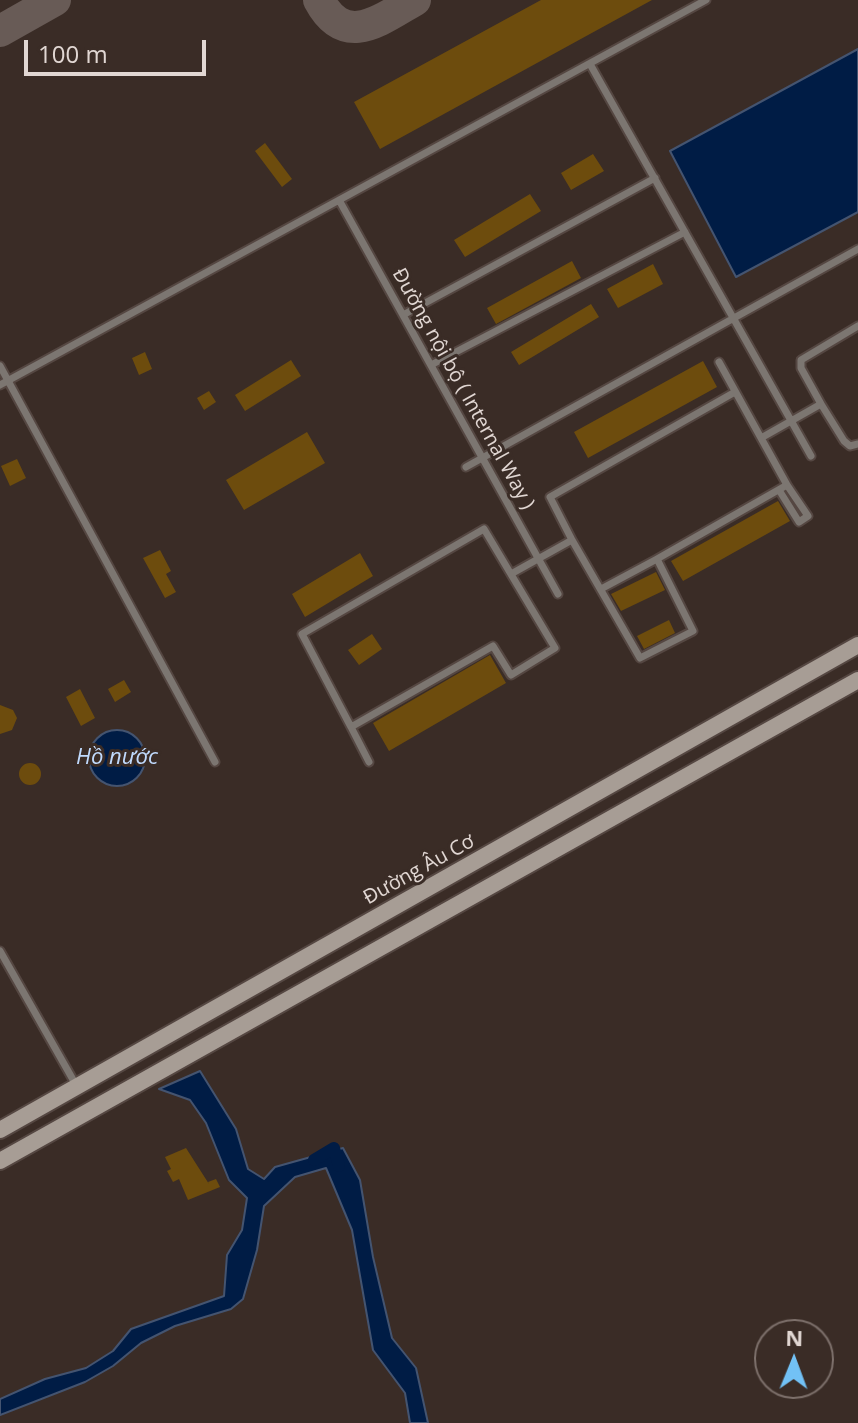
<!DOCTYPE html>
<meta charset="utf-8">
<style>
body{margin:0}
#map{position:relative;width:858px;height:1423px;overflow:hidden;background:#3a2c26;font-family:"Open Sans",sans-serif}
canvas{display:block}
.north{position:absolute;left:754px;top:1319px;width:80px;height:80px;box-sizing:border-box;background:#3a2c26;border:2px solid #7d706b;border-radius:50%;rotate:1deg;font-size:22px;font-weight:700;line-height:32px;text-align:center;color:#e1d7d3}
.north::after{content:'';display:block;margin:auto;width:28px;height:36px;background:#72c1f5;clip-path:polygon(50% 0,100% 100%,50% 72%,0 100%)}
.scale{position:absolute;left:24px;top:40px;width:182px;height:36px;box-sizing:border-box;border:4px solid #e1d7d3;border-top:0;padding-left:10px;font-size:24px;line-height:28px;white-space:nowrap;color:#e1d7d3;-webkit-text-stroke:6px #3a2c26;paint-order:stroke}
</style>
<div id="map">
<canvas width="858" height="1423"></canvas>
<div class="north">N</div>
<div class="scale">100 m</div>
</div>
<script>
const context = document.querySelector('canvas').getContext('2d');
context.lineJoin = 'round';
function fillPath(path, color) {
  context.fillStyle = color;
  context.fill(path, 'evenodd');
}
function strokePath(path, color, width, dash) {
  context.strokeStyle = color;
  context.lineWidth = width;
  context.lineCap = dash ? 'butt' : 'round';
  context.setLineDash(dash || []);
  context.stroke(path);
}
function write(font, color, halo, rows, align = 'center') {
  context.font = font + ' "Open Sans",sans-serif';
  context.lineWidth = 6;
  context.setLineDash([]);
  context.textBaseline = 'middle';
  context.strokeStyle = halo;
  context.fillStyle = color;
  for (const [text, x, y, turn = 0] of rows) {
    context.save();
    context.translate(x, y);
    context.rotate((+turn || 0) * Math.PI / 180);
    context.textAlign = isNaN(turn) ? turn : align;
    if (halo) context.strokeText(text, 0, 0);
    context.fillText(text, 0, 0);
    context.restore();
  }
}
const water = new Path2D(`
 M858 49V212L736 277 670 151Z
 M89 758a28 28 0 1 1 56 0a28 28 0 1 1-56 0Z
 M200 1071 236 1129 248 1169 264 1179 275 1167 343 1148 360 1180 373 1257 392 1338 416 1368 428 1423H410L405 1393 373 1350 352 1230 326 1168 295 1177 264 1206 257 1250 243 1299 231 1309 175 1326 141 1343 113 1366 85 1382 0 1415V1399L45 1379 86 1368 113 1351 131 1329 224 1296 227 1255 242 1230 247 1198 229 1180 206 1123 190 1100 159 1089Z`);
fillPath(water, '#001c45');
strokePath(water, '#445470', 2);
strokePath(new Path2D(`
 M314 1160 334 1148 339 1166`), '#001c45', 12);
strokePath(new Path2D(`
 M319 0C345 49 380 20 415 0
 M0 31 55 0`), '#685b56', 32);
fillPath(new Path2D(`
 M541 0H652L380 149 354 102Z
 M265 143 292 179 282 187 255 151Z
 M593 154 604 171 571 190 561 173Z
 M530 194 541 211 465 257 454 240Z
 M572 261 581 278 496 324 487 308Z
 M653 264 663 284 618 308 607 289Z
 M591 304 599 317 519 365 511 352Z
 M145 352 152 369 139 375 132 358Z
 M291 360 301 376 245 411 235 395Z
 M703 361 717 387 588 458 574 432Z
 M209 391 216 402 204 410 197 398Z
 M307 432 325 463 244 510 226 480Z
 M17 459 26 478 10 486 1 466Z
 M778 501 790 521 683 581 671 561Z
 M160 550 171 571 166 574 176 592 165 598 143 558Z
 M360 553 373 576 305 617 292 594Z
 M656 572 665 590 621 611 611 594Z
 M669 620 675 633 644 649 637 636Z
 M372 634 382 649 359 665 348 650Z
 M490 655 506 683 389 751 373 723Z
 M124 680 131 692 115 702 108 689Z
 M80 689 95 718 81 726 66 697Z
 M0 705 13 710 17 718 12 730 0 734Z
 M19 774a11 11 0 1 1 22 0a11 11 0 1 1-22 0Z
 M186 1148 209 1184 208 1182 216 1179 220 1187 188 1200 179 1179 173 1182 167 1171 171 1169 165 1157Z`), '#6d4c0d');
const lane = new Path2D(`
 M590 64 811 456
 M339 200 558 594
 M403 315 655 178
 M719 362 787 485
 M431 365 685 232
 M0 366 215 762
 M0 385 706 0
 M821 404 801 368V360L858 326
 M761 438 821 404 844 441 850 446 858 444
 M466 467 858 249
 M484 529 555 648 511 675 493 646 351 727 302 634Z
 M572 540 550 497 735 392
 M511 574 572 540 640 658 693 631 657 559 787 485 808 516 799 522 779 490
 M601 589 657 559
 M351 727 369 762
 M0 951 76 1085`);
const secondary = new Path2D(`
 M0 1130 858 645
 M0 1161 858 680`);
strokePath(lane, '#554742', 11);
strokePath(secondary, '#554742', 20);
strokePath(lane, '#7c7671', 7);
strokePath(secondary, '#a79d95', 16);
write('20px', '#e1d7d3', '#3a2c26', [
 ["Đường nội bộ ( Internal Way )",463,389,61],
 ["Đường Âu Cơ",419,870,-29]
]);
write('italic 22px', '#c0dafd', '#3a2c26', [
 ["Hồ nước",117,758]
]);
</script>
